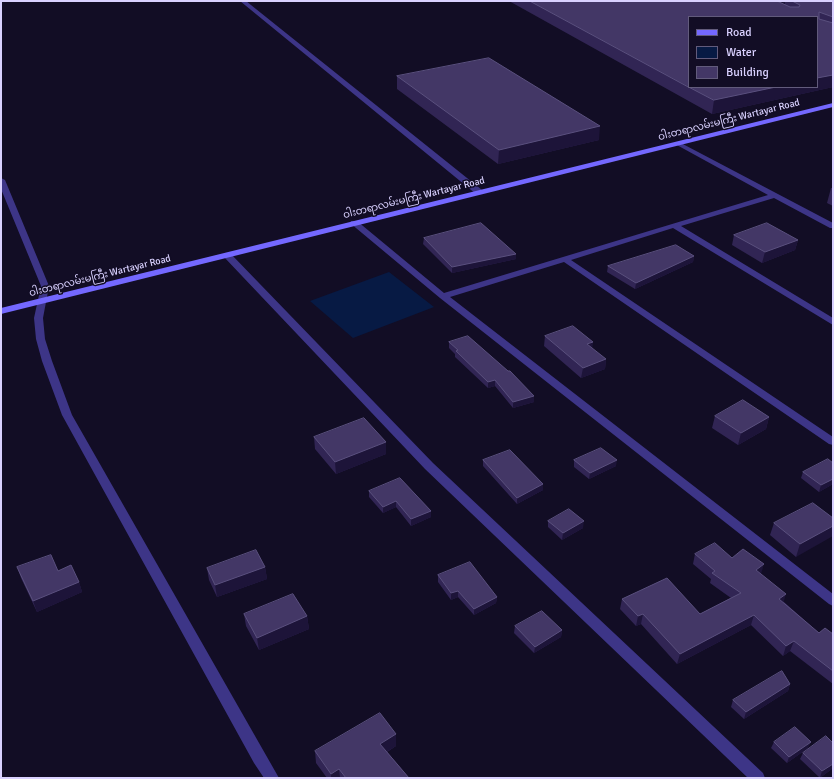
<!DOCTYPE html>
<meta charset="utf-8">
<style>
body{margin:0}
#map{position:relative;width:834px;height:779px;overflow:hidden;background:#120d25;font-family:Signika,sans-serif}
canvas{display:block}
.frame{position:absolute;inset:0;border:2px solid #d9d1ff;pointer-events:none}
.legend{position:absolute;left:688px;top:16px;width:130px;height:72px;box-sizing:border-box;background:#120d25;border:1px solid #625b7c;margin:0;padding:5px 7px;list-style:none;font-size:12px;color:#d9d1ff}
.legend li{display:flex;align-items:center;gap:8px;height:20px}
.legend b{width:20px;border:1px solid #625b7c}
</style>
<div id="map">
<canvas width="834" height="779"></canvas>
<div class="frame"></div>
<ul class="legend">
<li><b style="height:5px;background:#7468ff"></b>Road</li>
<li><b style="height:11px;background:#071a44"></b>Water</li>
<li><b style="height:11px;background:#433766"></b>Building</li>
</ul>
</div>
<script>
const context = document.querySelector('canvas').getContext('2d');
context.lineJoin = 'round';
function fillPath(path, color) {
  context.fillStyle = color;
  context.fill(path, 'evenodd');
}
function strokePath(path, color, width, dash) {
  context.strokeStyle = color;
  context.lineWidth = width;
  context.lineCap = dash ? 'butt' : 'round';
  context.setLineDash(dash || []);
  context.stroke(path);
}
function write(font, color, halo, rows, align = 'center') {
  context.font = font + ' Signika,"Noto Sans Myanmar",sans-serif';
  context.lineWidth = 3;
  context.setLineDash([]);
  context.textBaseline = 'middle';
  context.strokeStyle = halo;
  context.fillStyle = color;
  for (const [text, x, y, turn = 0] of rows) {
    context.save();
    context.translate(x, y);
    context.rotate((+turn || 0) * Math.PI / 180);
    context.textAlign = isNaN(turn) ? turn : align;
    if (halo) context.strokeText(text, 0, 0);
    context.fillText(text, 0, 0);
    context.restore();
  }
}
fillPath(new Path2D(`
 M389 272 434 307 353 338 310 301Z`), '#071a44');
fillPath(new Path2D(`
 M240 1H246L482 190V194H476Z
 M675 142H679L833 223V228H830L774 198 681 226 833 318V325L673 228 571 260 833 437V445L829 444 564 262 450 297 833 594V606L829 604 440 298 350 223 351 221H357L444 293 768 195 675 144Z
 M1 178 5 180 49 286 43 318 45 339 52 361 72 415 279 778H264L254 763 62 415 42 361 36 339 34 318 41 286 1 189Z
 M224 253H230L433 463 763 773 765 778H748L425 469 224 257Z`), '#3d3587');
fillPath(new Path2D(`
 M833 103V107L1 314V308Z`), '#7468ff');
fillPath(new Path2D(`
 M509 1H833V87L712 114Z
 M397 76 599 140 498 164 397 89Z
 M831 188H833V206L827 203Z
 M734 235 798 240 795 250 762 263 732 245Z
 M424 238 516 254V259L452 273 423 244Z
 M694 256 693 262 635 289 607 272 608 266Z
 M545 336 592 349 606 359 605 369 581 378 544 346Z
 M449 342 534 402 513 408 495 386 488 388 455 357V354L449 348Z
 M715 416 769 417 766 429 738 445 712 428Z
 M314 437 386 454 336 474 315 449Z
 M483 460 543 484V490L517 504 483 466Z
 M574 460 616 466 589 479 574 467Z
 M833 463V484L819 492 801 478 803 472Z
 M369 491 431 511V517L411 526 396 507 383 513 369 497Z
 M833 518 796 557 770 535 774 523Z
 M548 521 583 528 562 540 548 527Z
 M695 554 732 558 761 574 784 602 819 633 833 634V684L790 651 783 656 751 625 677 664 641 624 636 626 620 609 622 599 700 614 731 598 710 583 711 579 693 564Z
 M17 567 58 571 79 582 82 592 37 612 21 578Z
 M265 567 267 579 217 597 209 580 207 568Z
 M438 575 497 597 496 603 474 615 458 597 451 600 438 582Z
 M244 614 307 616 309 629 259 650 246 626Z
 M515 626 562 630 561 637 534 653 514 633Z
 M790 684 788 691 744 719 731 707 733 700Z
 M774 742 808 748 787 763 771 748Z
 M833 743V768L820 778 800 759 803 753Z
 M396 746 387 752 409 778H327L316 763 315 751Z`), '#312554');
fillPath(new Path2D(`
 M776 1H785V4L775 6Z
 M833 75V87L712 114 714 100 776 87H817V78Z
 M600 126 599 140 498 164 499 150Z
 M798 240 795 250 762 263 765 252Z
 M516 254V259L452 273V267Z
 M694 256 693 262 635 289 636 283Z
 M593 342 592 352 587 344Z
 M606 359 605 369 581 378 583 368Z
 M495 380V386L488 388V382Z
 M534 396V402L513 408V402Z
 M769 417 766 429 738 445 741 433Z
 M386 442V454L336 474 335 462Z
 M617 460 616 466 589 479 590 473Z
 M833 479V484L819 492 821 485Z
 M543 484V490L517 504V498Z
 M396 501V507L383 513V507Z
 M431 511V517L411 526V519Z
 M584 521 583 528 562 540 563 533Z
 M833 526V536L796 557 800 544Z
 M764 564 761 574 756 570Z
 M265 567 267 579 217 597 215 585Z
 M79 582 82 592 37 612 33 601Z
 M458 591V597L451 600V593Z
 M786 594 783 604 779 599Z
 M497 597 496 603 474 615V609Z
 M643 614 641 624 636 626 638 616Z
 M754 615 751 625 677 664 680 654Z
 M307 616 309 629 259 650 257 638Z
 M562 630 561 637 534 653 535 647Z
 M794 641 790 651 783 656 786 646Z
 M790 684 788 691 744 719 746 712Z
 M396 734V746L380 756V744Z
 M811 742 808 748 787 763 789 757Z
 M833 764V768L820 778 822 771Z
 M339 769 340 778H331V774Z`), '#1d1439');
const building = new Path2D(`
 M530 1H777L790 7H799L800 5 792 1H833V17L819 12V19L833 23V75L817 78V17H689V87Z
 M489 58 600 126 499 150 397 76Z
 M689 87H776L714 100Z
 M481 223 516 254 452 267 424 238Z
 M767 223 798 240 765 252 734 235Z
 M676 245 694 256 636 283 608 266Z
 M573 326 593 342 587 344 606 359 583 368 545 336Z
 M468 336 508 371H510L534 396 513 402 495 380 488 382 456 351 458 350 449 342Z
 M743 400 769 417 741 433 715 416Z
 M364 418 386 442 335 462 314 437Z
 M601 448 617 460 590 473 574 460Z
 M510 450 543 484 517 498 483 460Z
 M828 459 833 463V479L821 485 803 472Z
 M400 478 431 511 411 519 396 501 383 507 369 491Z
 M813 503 833 518V526L800 544 774 523Z
 M569 509 584 521 563 533 548 521Z
 M715 543 732 558 743 549 764 564 756 570 786 594 779 599 819 633 825 628 833 634V671L794 641 786 646 754 615 680 654 643 614 638 616 622 599 667 578 700 614 741 593 712 573 715 571 695 554Z
 M256 550 265 567 215 585 207 568Z
 M51 555 58 571 71 565 79 582 33 601 17 567Z
 M470 562 497 597 474 609 458 591 451 593 438 575Z
 M293 594 307 616 257 638 244 614Z
 M542 611 562 630 535 647 515 626Z
 M782 671 790 684 746 712 733 700Z
 M380 713 396 734 380 744 409 778H346L339 769 331 774 315 751Z
 M795 727 811 742 789 757 774 742Z
 M826 736 833 743V764L822 771 803 753Z`);
fillPath(building, '#433766');
strokePath(building, '#5a507e', 1);
write('10px', '#d9d1ff', '#120d25', [
 ["ဝါးတရာလမ်းမကြီး Wartayar Road",729,120,-14],
 ["ဝါးတရာလမ်းမကြီး Wartayar Road",414,198,-14],
 ["ဝါးတရာလမ်းမကြီး Wartayar Road",100,276,-14]
]);
</script>
